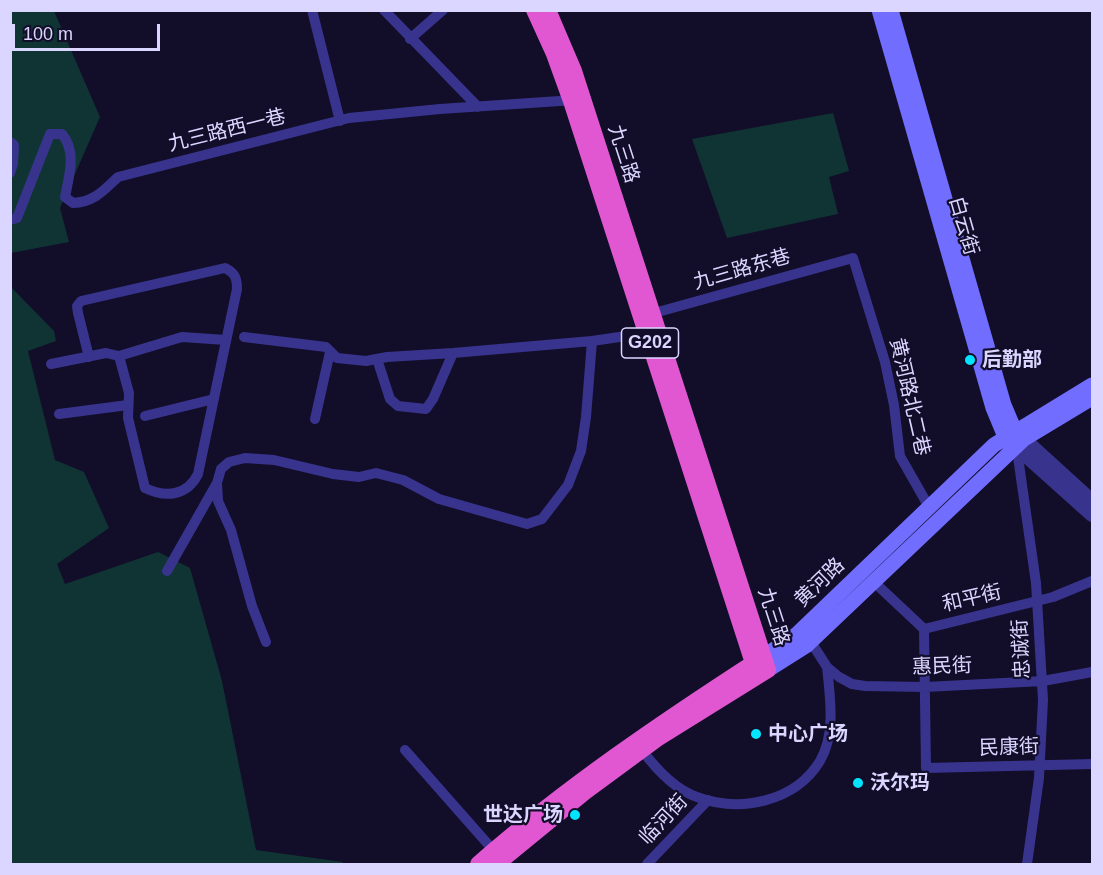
<!DOCTYPE html>
<meta charset="utf-8">
<style>
body{margin:0}
#map{position:relative;width:1103px;height:875px;overflow:hidden;background:#120d29;font-family:Arial,sans-serif}
canvas{display:block}
.frame{position:absolute;inset:0;border:12px solid #dbd6ff;pointer-events:none}
.scale{position:absolute;left:12px;top:24px;width:148px;height:27px;box-sizing:border-box;border:3px solid #dbd6ff;border-top:0;padding-left:8px;font-size:18px;line-height:21px;white-space:nowrap;color:#dbd6ff;-webkit-text-stroke:4px #120d29;paint-order:stroke}
</style>
<div id="map">
<canvas width="1103" height="875"></canvas>
<div class="frame"></div>
<div class="scale">100 m</div>
</div>
<script>
const context = document.querySelector('canvas').getContext('2d');
context.lineJoin = 'round';
function fillPath(path, color) {
  context.fillStyle = color;
  context.fill(path, 'evenodd');
}
function strokePath(path, color, width, dash) {
  context.strokeStyle = color;
  context.lineWidth = width;
  context.lineCap = dash ? 'butt' : 'round';
  context.setLineDash(dash || []);
  context.stroke(path);
}
function write(font, color, halo, rows, align = 'center') {
  context.font = font + ' Arial,"Noto Sans SC",sans-serif';
  context.lineWidth = 4.5;
  context.setLineDash([]);
  context.textBaseline = 'middle';
  context.strokeStyle = halo;
  context.fillStyle = color;
  for (const [text, x, y, turn = 0] of rows) {
    context.save();
    context.translate(x, y);
    context.rotate((+turn || 0) * Math.PI / 180);
    context.textAlign = isNaN(turn) ? turn : align;
    if (halo) context.strokeText(text, 0, 0);
    context.fillText(text, 0, 0);
    context.restore();
  }
}
fillPath(new Path2D(`
 M11 11H54L100 117 60 208 69 242 11 253Z
 M833 113 849 171 829 177 838 214 727 238 692 139Z
 M10 286 54 331 56 341 28 351 55 460 84 472 109 528 57 564 65 584 158 552 190 568 222 681 256 850 343 862 341 864H11Z`), '#103433');
strokePath(new Path2D(`
 M312 10 340 121
 M384 10 478 107
 M410 39 443 10
 M10 142 14 145 13 164 10 173
 M10 220 17 218 50 134H62C77 152 69 176 65 197L73 203C94 202 103 191 118 177L349 118 440 109 575 100
 M647 315 853 258 885 362 894 405 900 456 929 507
 M244 337 326 347 337 358 366 361 387 357 453 353 592 341
 M89 357 78 313 77 306 81 301 225 268C235 273 237 278 237 289L198 474C187 496 166 498 145 488L128 418 129 393 119 356
 M377 359 390 399 398 406 426 409 433 399 453 353
 M51 364 106 353 119 356 182 337 226 340
 M59 414 128 405
 M145 416 214 399
 M315 419 330 352
 M1016 443 1036 583 1043 700 1039 778 1027 864
 M167 571 217 483
 M874 582 924 629 1053 597 1092 581
 M924 629 926 768 1092 764
 M266 642 252 606 231 530 218 501 217 483 221 469 229 462 245 458 274 460 333 474 359 477 376 473 403 480 439 499 527 524 542 519 568 485 581 451 586 417 592 341 633 335 651 330
 M811 642 827 667 839 677 852 684 865 686 925 687 1043 681 1092 672
 M405 750 494 851
 M642 750C656 769 674 789 697 797 740 813 795 802 820 761 836 734 830 697 827 667
 M647 864 708 800`), '#38348d', 10);
strokePath(new Path2D(`
 M1024 439 1092 501
 M1016 447 1092 515`), '#38348d', 14);
strokePath(new Path2D(`
 M879 10 993 408 1005 437 1016 447
 M891 10 1004 405 1015 431 1024 439
 M764 656 797 634 994 445 1092 385
 M768 670 806 646 1024 439 1092 398`), '#716dff', 15);
strokePath(new Path2D(`
 M534 10 554 54 571 101 753 663 768 670
 M548 10 574 71 768 670
 M478 864C566 787 662 722 761 658
 M497 864 585 792 657 739 768 670`), '#e157d1', 16);
for (const [x, y, r, color] of [
 [970,360,6,"#02e4ff"],
 [756,734,6,"#02e4ff"],
 [858,783,6,"#02e4ff"],
 [575,815,6,"#02e4ff"]
]) {
  const dot = new Path2D();
  dot.arc(x, y, r, 0, 2 * Math.PI);
  context.fillStyle = color;
  context.fill(dot);
  strokePath(dot, '#120d29', 2);
}
for (const [x, y, w] of [
 [650,343,57]
]) {
  const box = new Path2D();
  box.roundRect(x - w / 2, y - 15, w, 30, 4.5);
  context.fillStyle = '#120d29';
  context.fill(box);
  strokePath(box, '#dbd6ff', 1.5);
}
write('bold 18px', '#dbd6ff', null, [
 ["G202",650,343]
]);
write('20px', '#dbd6ff', '#120d29', [
 ["九三路西一巷",227,131,-14],
 ["九三路",623,154,72],
 ["白云街",963,226,74],
 ["九三路东巷",742,270,-16],
 ["黄河路北二巷",909,397,77],
 ["黄河路",820,583,-44],
 ["和平街",972,599,-13],
 ["九三路",773,617,72],
 ["忠诚街",1022,649,-93],
 ["惠民街",942,667,-2],
 ["民康街",1009,748,-2],
 ["临河街",664,820,-47]
]);
write('bold 20px', '#dbd6ff', '#120d29', [
 ["后勤部",982,360],
 ["中心广场",768,734],
 ["沃尔玛",870,783],
 ["世达广场",563,815,"right"]
], 'left');
</script>
